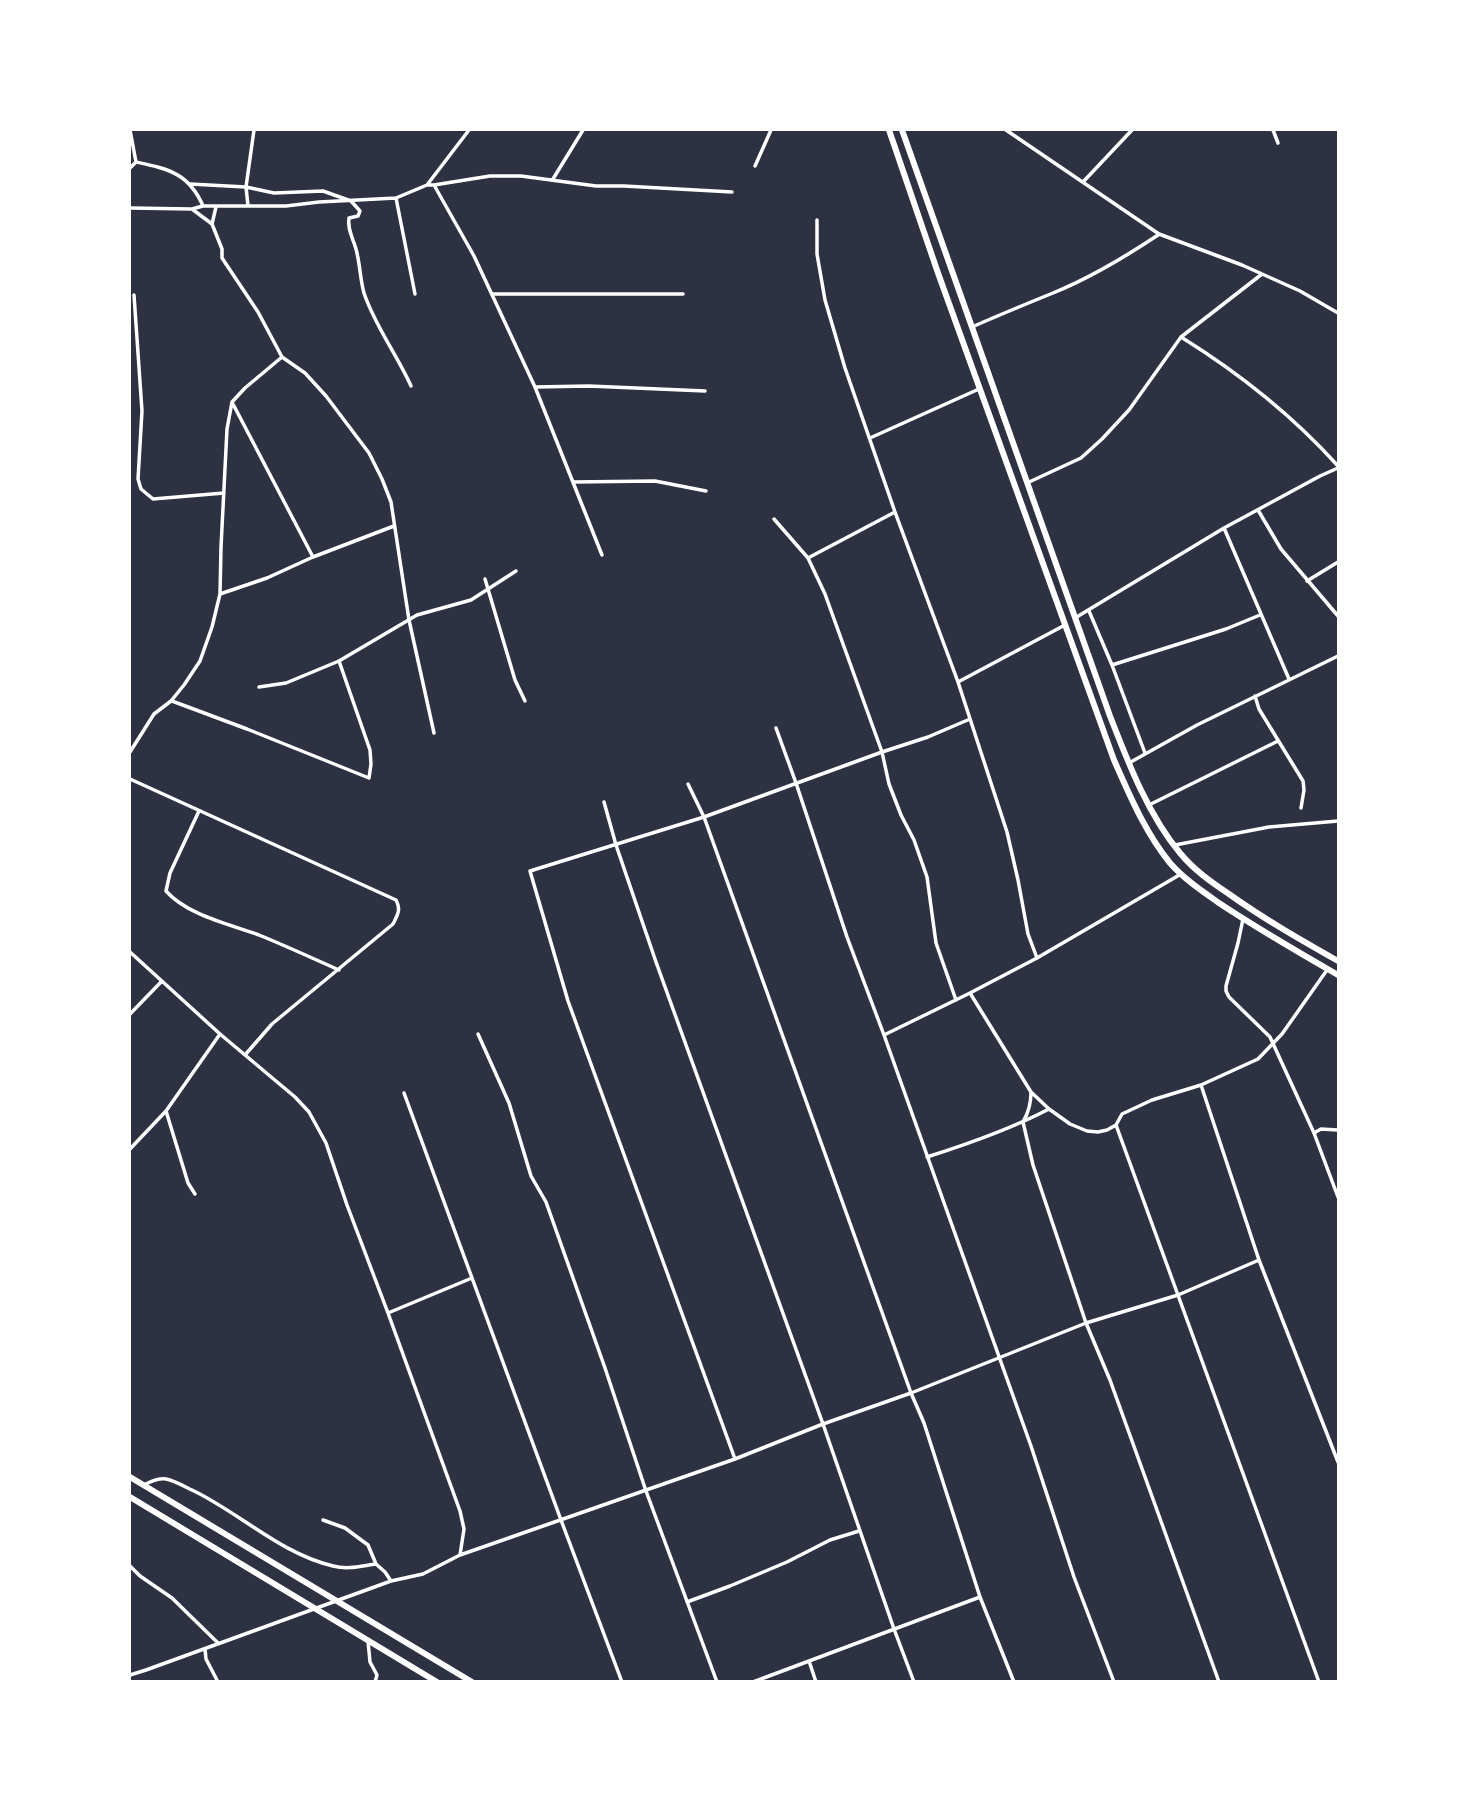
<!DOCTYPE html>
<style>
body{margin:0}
#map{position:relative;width:1468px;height:1811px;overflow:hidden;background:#2d3142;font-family:Manrope,sans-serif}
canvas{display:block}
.frame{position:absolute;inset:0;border:131px solid #fff;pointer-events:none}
</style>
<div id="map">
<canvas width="1468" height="1811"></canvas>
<div class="frame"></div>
</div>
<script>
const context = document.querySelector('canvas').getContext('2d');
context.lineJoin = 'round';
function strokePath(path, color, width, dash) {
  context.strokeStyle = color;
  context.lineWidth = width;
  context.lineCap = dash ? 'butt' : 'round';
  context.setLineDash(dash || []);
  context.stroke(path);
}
strokePath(new Path2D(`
 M130 130 136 162
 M1006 130 1159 234 1242 265 1300 291 1338 313
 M1273 130 1278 143
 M136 162C168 169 189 173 203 206
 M755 166 771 130
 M130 168 136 162
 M553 179 583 130
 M1083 182 1132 130
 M190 184 246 187 274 193 323 191 351 201 360 211 358 216 349 218C347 229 353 238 356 249 360 263 360 279 364 293 374 324 397 355 411 386
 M427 185H434L474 256 535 387 602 555
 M434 185 490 176H521L596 186H624L732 192
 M396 198 415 294
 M248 206 246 187 254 130
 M130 208 192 209 203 206H286L319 202 396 198 427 185 469 130
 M192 209 212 224 222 249V258L258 312 282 357 305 373 326 396 369 453 382 479 391 502 409 620 434 733
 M817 220V254L825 300 845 368 895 512 958 682 1007 832 1018 880 1028 934 1037 958
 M212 224 216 207
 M492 294H683
 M134 295 142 411 138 479 141 489 153 499 224 493
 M972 327C999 315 1026 304 1053 293 1090 278 1125 257 1158 235
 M1181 337C1239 373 1293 416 1338 466
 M535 387 589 386 705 391
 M233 404 313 557
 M870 438 979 389
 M573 482 655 481 706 491
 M1027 483 1081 458 1102 439 1129 410 1181 337 1262 274
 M1258 510 1281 549 1338 616
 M774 519 808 558 825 594 882 752 889 784 901 815 914 840 927 877 936 943 956 1000
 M1224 528 1289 679
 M808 558 895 512
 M485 579 515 680 525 701
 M1307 581 1338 562
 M220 594 267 578 313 557 394 526
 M1089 611 1112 665 1145 753
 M1075 618 1224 528 1320 476 1338 468
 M1112 665 1226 629 1260 615
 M958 682 1065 625
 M259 687 286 683 339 661 417 615 471 600 516 571
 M1255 696 1259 709 1303 781 1304 790 1301 808
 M172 701 247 729 369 778 371 764 370 750 339 661
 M776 728 796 783 847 937 884 1035 1031 1446 1074 1577 1114 1682
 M130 752 154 714 171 701 184 685 200 661 212 627 220 594 221 547 227 429 232 402 245 388 282 357
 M1129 763 1197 725 1338 656
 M130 779 396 900C401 910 398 914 393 924L272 1024 245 1055
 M688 784 704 817 911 1393 924 1423 980 1597 1014 1682
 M604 802 616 845 656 962 823 1424 894 1629 914 1682
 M1149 805 1278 741
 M199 811 170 873 166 891C187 915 229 924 259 935 286 946 312 958 339 970
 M1175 845 1269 827 1338 821
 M1243 919 1238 943 1226 986V991L1229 997 1270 1037 1314 1133 1338 1197
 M130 952 220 1034 295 1097 309 1112 326 1143 347 1205 388 1313 460 1511 464 1529 460 1555
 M970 993 1031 1092 1049 1109 1070 1124 1087 1131 1098 1132 1107 1130 1116 1125 1122 1114 1152 1100 1201 1085 1258 1059 1282 1034 1327 970
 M130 1014 162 981
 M478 1034 509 1103 531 1176 546 1202 605 1368 646 1491 717 1682
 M884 1035 970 993 1037 958 1181 874
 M1201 1085 1259 1260 1338 1462
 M1031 1092C1031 1104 1029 1112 1023 1122L1033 1165 1086 1323 1110 1380 1219 1682
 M404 1093 561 1520 622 1682
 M166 1111 188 1183 195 1194
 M1116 1125 1319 1682
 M1314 1133 1321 1129 1338 1130
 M130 1149 166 1111 220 1034
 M927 1157C968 1144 1011 1129 1049 1109
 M388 1313 472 1278
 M735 1459 568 1001 530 871 704 817 882 752 928 737 970 719
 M146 1484C152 1481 159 1478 166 1479 176 1481 187 1488 196 1492 242 1515 282 1554 333 1566 348 1570 361 1566 376 1564
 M323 1520 345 1528 368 1545 376 1564 385 1572 391 1581
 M130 1566 140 1576 172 1598 218 1643
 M687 1602 730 1586 787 1562 830 1540 859 1531
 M368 1641 370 1662 377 1675 375 1682
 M205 1649 206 1659 218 1682
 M809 1661 816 1682
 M130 1675 146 1670 391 1581 423 1574 460 1555 735 1459 823 1424 911 1393 1086 1323 1178 1295 1259 1260
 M753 1682 980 1597`), '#fff', 3.5);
strokePath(new Path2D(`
 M889 130 938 273 1114 760C1130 796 1145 832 1170 863 1184 879 1202 891 1219 903 1258 929 1298 952 1338 975
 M902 130 1110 716C1128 762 1148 815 1180 853 1194 870 1211 882 1229 894 1264 919 1301 940 1338 961`), '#fff', 6);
strokePath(new Path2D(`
 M130 1477 472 1682
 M130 1497 437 1682`), '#fff', 6);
</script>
